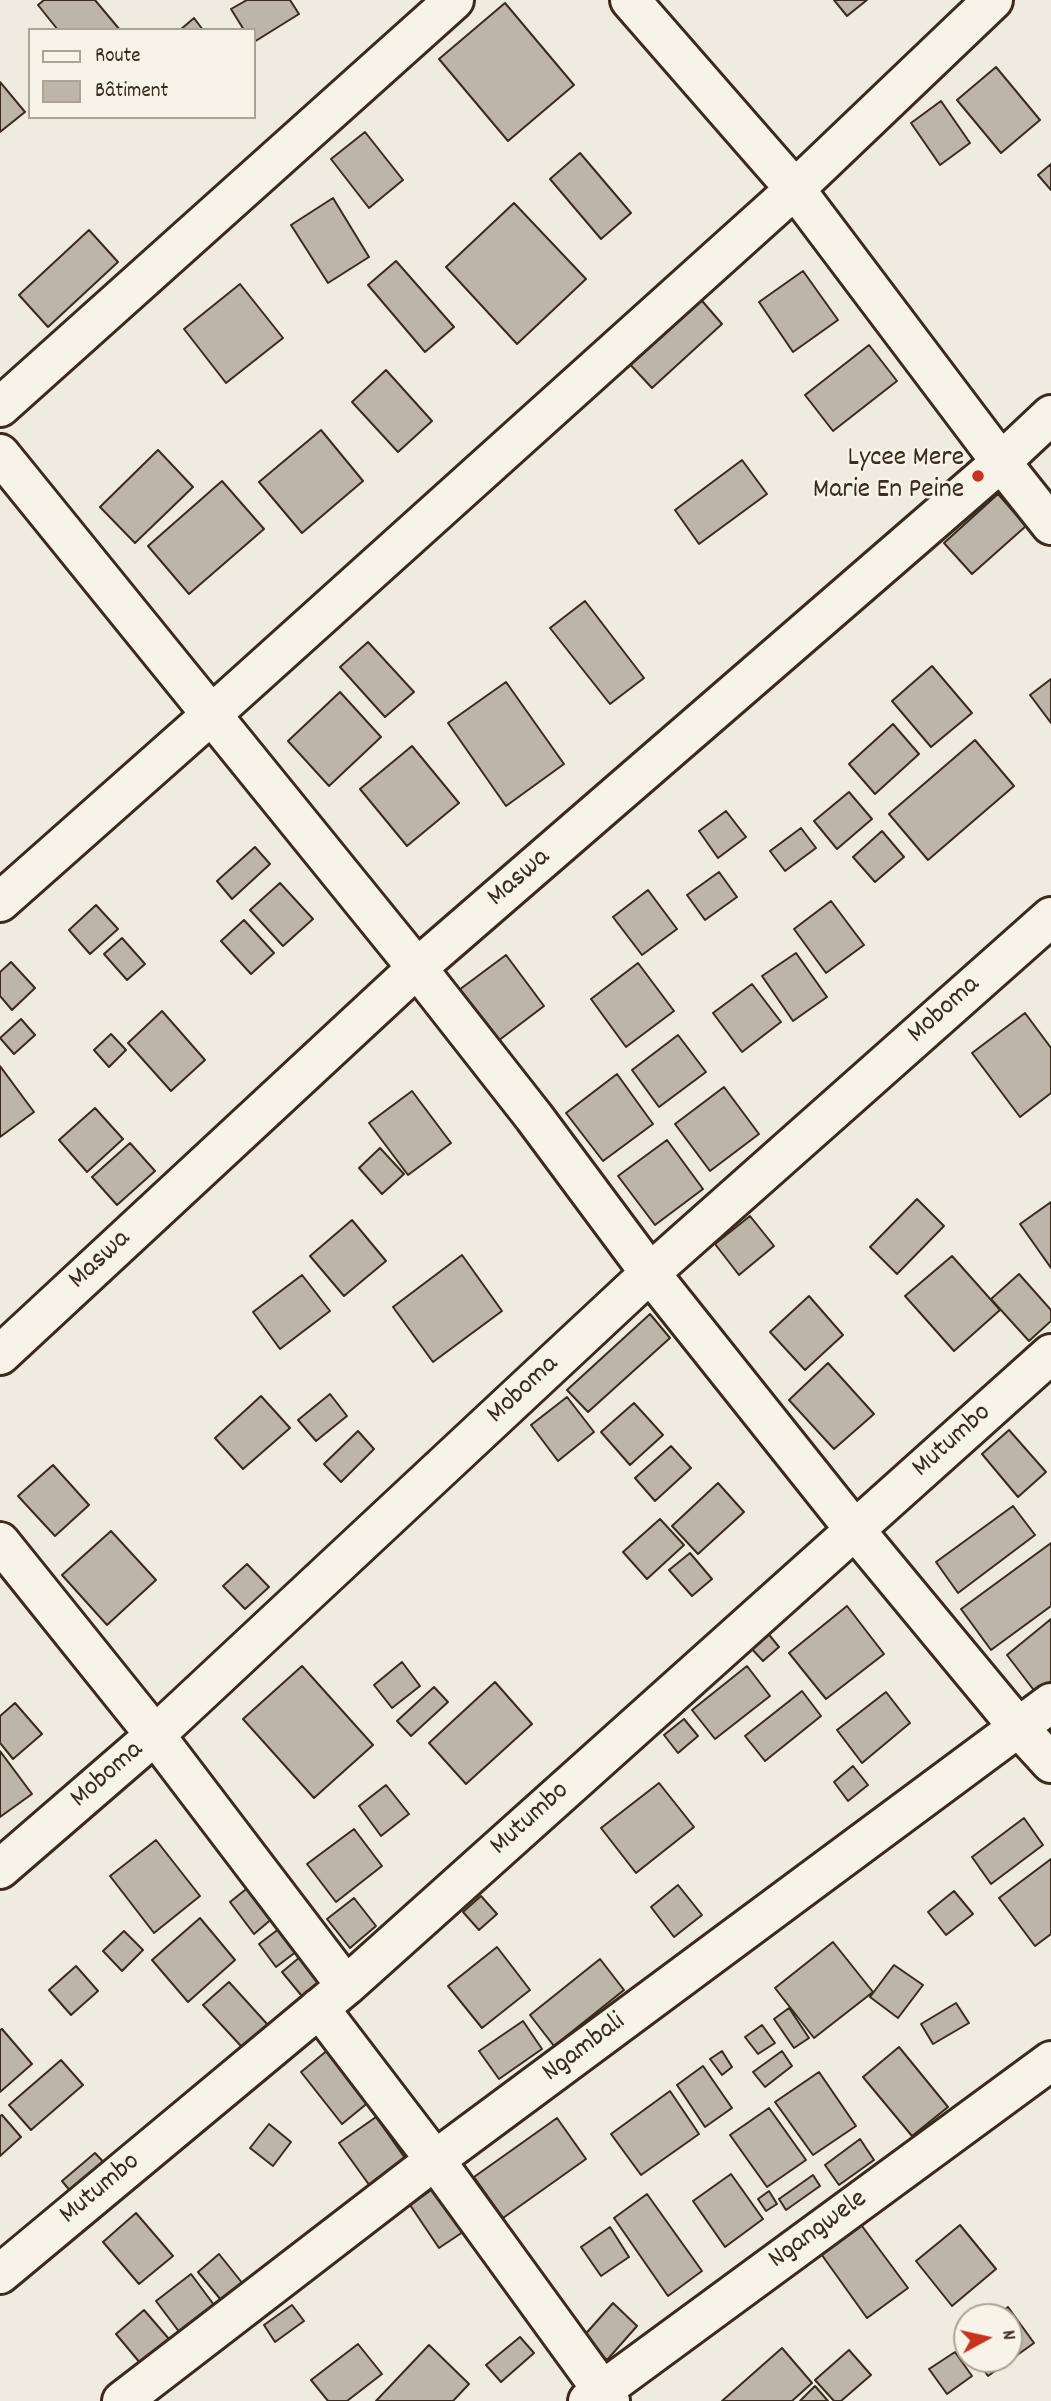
<!DOCTYPE html>
<meta charset="utf-8">
<style>
body{margin:0}
#map{position:relative;width:1051px;height:2401px;overflow:hidden;background:#efebe0;font-family:Dekko,sans-serif}
canvas{display:block}
.legend{position:absolute;left:28px;top:28px;width:228px;height:91px;box-sizing:border-box;background:#f7f3e8;border:2px solid #aca397;margin:0;padding:9px 12px;list-style:none;font-size:21px;color:#3b2a1e}
.legend li{display:flex;align-items:center;gap:14px;height:35px}
.legend b{width:35px;border:2px solid #aca397}
.north{position:absolute;left:953px;top:2303px;width:70px;height:70px;box-sizing:border-box;background:#f7f3e8;border:2px solid #aca397;border-radius:50%;rotate:82deg;font-size:19px;font-weight:700;line-height:28px;text-align:center;color:#3b2a1e}
.north::after{content:'';display:block;margin:auto;width:24px;height:32px;background:#c8321e;clip-path:polygon(50% 0,100% 100%,50% 72%,0 100%)}
</style>
<div id="map">
<canvas width="1051" height="2401"></canvas>
<ul class="legend">
<li><b style="height:9px;background:#f7f3e8"></b>Route</li>
<li><b style="height:19px;background:#bdb5aa"></b>Bâtiment</li>
</ul>
<div class="north">N</div>
</div>
<script>
const context = document.querySelector('canvas').getContext('2d');
context.lineJoin = 'round';
function fillPath(path, color) {
  context.fillStyle = color;
  context.fill(path, 'evenodd');
}
function strokePath(path, color, width, dash) {
  context.strokeStyle = color;
  context.lineWidth = width;
  context.lineCap = dash ? 'butt' : 'round';
  context.setLineDash(dash || []);
  context.stroke(path);
}
function write(font, color, halo, rows, align = 'center') {
  context.font = font + ' Dekko,sans-serif';
  context.lineWidth = 5;
  context.setLineDash([]);
  context.textBaseline = 'middle';
  context.strokeStyle = halo;
  context.fillStyle = color;
  for (const [text, x, y, turn = 0] of rows) {
    context.save();
    context.translate(x, y);
    context.rotate((+turn || 0) * Math.PI / 180);
    context.textAlign = isNaN(turn) ? turn : align;
    if (halo) context.strokeText(text, 0, 0);
    context.fillText(text, 0, 0);
    context.restore();
  }
}
const building = new Path2D(`
 M44 0H95L120 30H58L38 5Z
 M247 0H290L299 14 254 42V30H244L231 9Z
 M834 0H867L847 16Z
 M505 3 574 85 508 141 439 59Z
 M194 18 203 30H180Z
 M996 67 1040 120 1001 153 957 100Z
 M0 82 25 112 0 132Z
 M941 101 970 143 940 165 911 123Z
 M365 132 403 180 369 208 331 159Z
 M580 153 631 213 601 239 550 179Z
 M1051 164V190L1038 175Z
 M333 198 369 257 328 283 291 225Z
 M514 203 586 279 517 344 446 267Z
 M89 230 118 262 48 327 19 295Z
 M396 261 454 327 425 352 368 285Z
 M803 271 838 320 793 352 759 302Z
 M240 284 283 338 226 383 184 329Z
 M697 295 722 324 652 388 626 360Z
 M869 345 897 381 833 431 805 395Z
 M386 370 432 421 398 452 352 402Z
 M321 430 363 481 302 533 259 482Z
 M158 450 193 487 135 543 100 507Z
 M742 460 767 494 699 544 675 510Z
 M222 481 264 529 189 594 148 546Z
 M998 494 1026 526 972 574 944 543Z
 M585 601 644 678 610 704 550 628Z
 M368 642 414 692 385 717 340 667Z
 M932 666 972 713 931 747 892 701Z
 M1051 679V723L1030 695Z
 M506 682 564 764 506 806 448 723Z
 M340 692 381 737 329 786 288 741Z
 M893 724 919 754 875 794 849 764Z
 M975 740 1014 786 928 860 889 814Z
 M412 746 459 803 407 846 360 789Z
 M849 792 872 819 837 849 814 821Z
 M726 811 746 837 718 858 699 831Z
 M801 828 816 848 785 871 770 851Z
 M882 831 904 857 875 882 853 857Z
 M255 847 270 864 232 899 217 881Z
 M719 872 737 897 705 920 687 895Z
 M280 883 313 919 283 946 250 910Z
 M648 890 677 929 642 955 613 917Z
 M831 901 864 945 826 973 794 929Z
 M96 905 118 929 90 954 69 930Z
 M244 920 274 953 251 974 221 941Z
 M122 938 145 964 127 980 104 954Z
 M796 953 827 997 793 1021 762 976Z
 M506 955 544 1006 498 1041 459 990Z
 M11 962 35 988 12 1010 0 996V972Z
 M638 963 674 1011 626 1047 591 999Z
 M752 984 781 1022 742 1052 713 1013Z
 M162 1011 205 1060 171 1091 128 1043Z
 M1025 1013 1051 1048V1093L1020 1117 972 1053Z
 M21 1019 35 1035 14 1054 0 1038Z
 M111 1034 126 1050 109 1067 94 1050Z
 M678 1035 706 1072 659 1107 632 1070Z
 M0 1066 34 1112 0 1137Z
 M617 1074 653 1124 603 1161 566 1113Z
 M724 1087 759 1134 710 1171 675 1124Z
 M412 1091 451 1143 408 1175 369 1123Z
 M95 1108 123 1139 87 1172 59 1140Z
 M667 1140 703 1189 655 1225 618 1176Z
 M130 1143 155 1171 117 1205 92 1177Z
 M380 1148 404 1174 382 1194 359 1168Z
 M917 1199 944 1226 897 1274 870 1247Z
 M1051 1202V1268L1020 1224Z
 M750 1216 774 1246 739 1275 715 1244Z
 M352 1220 386 1261 344 1296 310 1256Z
 M462 1255 502 1311 433 1362 393 1307Z
 M952 1256 1000 1310 954 1351 905 1296Z
 M1019 1274 1051 1310V1321L1029 1341 991 1299Z
 M302 1275 330 1311 280 1349 253 1312Z
 M809 1296 843 1335 805 1370 770 1332Z
 M650 1314 670 1338 588 1412 567 1390Z
 M828 1363 874 1414 834 1449 789 1400Z
 M330 1394 347 1416 316 1441 298 1420Z
 M261 1396 290 1428 243 1469 215 1438Z
 M567 1397 594 1432 558 1461 531 1425Z
 M634 1403 663 1435 630 1465 601 1432Z
 M1009 1430 1046 1472 1018 1497 982 1454Z
 M358 1431 374 1449 341 1482 324 1464Z
 M671 1446 691 1468 655 1501 635 1478Z
 M53 1465 89 1505 55 1536 18 1496Z
 M718 1483 744 1512 698 1554 672 1526Z
 M1013 1506 1035 1535 958 1593 936 1562Z
 M660 1519 684 1545 647 1579 623 1552Z
 M111 1531 156 1580 107 1625 62 1575Z
 M1051 1543V1606L991 1650 961 1609Z
 M690 1553 712 1579 692 1596 669 1570Z
 M247 1564 269 1587 245 1609 223 1586Z
 M847 1606 884 1654 826 1699 789 1653Z
 M1051 1619V1681L1036 1693 1007 1655Z
 M766 1631 779 1647 763 1661 750 1647Z
 M402 1662 420 1686 392 1708 374 1685Z
 M302 1666 373 1745 314 1798 243 1719Z
 M747 1666 770 1696 715 1739 692 1710Z
 M495 1682 532 1724 466 1784 429 1743Z
 M434 1687 448 1702 411 1736 397 1721Z
 M802 1691 821 1716 765 1761 745 1736Z
 M886 1692 910 1723 862 1763 837 1730Z
 M15 1703 42 1734 13 1759 0 1743V1716Z
 M684 1719 698 1736 678 1753 664 1735Z
 M0 1751 32 1794 0 1817Z
 M853 1766 868 1785 848 1801 834 1782Z
 M659 1783 694 1827 636 1873 601 1828Z
 M386 1785 409 1814 381 1836 359 1806Z
 M1024 1818 1043 1845 991 1884 972 1857Z
 M354 1829 382 1866 336 1902 307 1864Z
 M156 1840 200 1896 154 1933 110 1876Z
 M1051 1859V1934L1035 1946 999 1898Z
 M678 1885 702 1915 674 1937 651 1907Z
 M250 1886 274 1917 254 1934 230 1902Z
 M954 1891 973 1914 946 1935 928 1912Z
 M481 1896 497 1914 479 1930 463 1912Z
 M354 1898 376 1926 350 1948 327 1919Z
 M200 1918 235 1960 188 2002 152 1960Z
 M284 1925 301 1948 276 1967 259 1944Z
 M124 1931 143 1950 122 1971 103 1951Z
 M833 1942 873 1992 814 2038 775 1988Z
 M497 1947 530 1990 482 2028 448 1986Z
 M306 1952 331 1982 306 2001 282 1972Z
 M600 1959 624 1990 554 2046 530 2015Z
 M894 1965 923 1985 898 2018 870 1997Z
 M76 1966 98 1991 71 2015 49 1990Z
 M229 1982 278 2036 253 2059 203 2005Z
 M956 2003 969 2023 933 2044 921 2024Z
 M789 2008 809 2038 794 2048 774 2019Z
 M523 2021 542 2049 499 2079 479 2051Z
 M762 2025 775 2043 758 2054 745 2037Z
 M2 2029 32 2064 0 2092V2030Z
 M340 2040 381 2092 342 2124 301 2072Z
 M899 2047 948 2107 912 2136 863 2077Z
 M722 2051 732 2067 722 2075 710 2059Z
 M782 2051 792 2066 765 2087 753 2072Z
 M61 2060 83 2085 31 2130 9 2105Z
 M703 2066 732 2108 705 2127 677 2085Z
 M819 2072 856 2126 813 2155 775 2102Z
 M670 2091 699 2134 641 2175 611 2134Z
 M769 2108 806 2160 767 2187 730 2135Z
 M2 2115 21 2137 0 2156V2116Z
 M376 2117 412 2168 375 2193 339 2143Z
 M557 2118 586 2159 503 2218 474 2177Z
 M269 2124 291 2142 273 2166 250 2148Z
 M860 2139 874 2160 839 2185 825 2165Z
 M95 2153 110 2169 76 2198 62 2181Z
 M731 2174 763 2219 725 2247 693 2201Z
 M813 2175 820 2186 786 2210 779 2199Z
 M437 2186 466 2230 439 2248 410 2205Z
 M769 2191 777 2204 766 2211 758 2199Z
 M647 2194 702 2271 668 2296 614 2218Z
 M136 2213 173 2256 139 2284 103 2242Z
 M859 2222 908 2288 867 2318 819 2251Z
 M960 2225 996 2269 952 2306 916 2261Z
 M610 2227 629 2257 601 2276 581 2247Z
 M219 2254 247 2289 226 2306 198 2272Z
 M191 2274 217 2309 183 2337 156 2301Z
 M613 2303 637 2326 607 2360 582 2338Z
 M292 2305 304 2321 275 2342 264 2325Z
 M1008 2307 1034 2343 988 2376 976 2359H1009V2317H995Z
 M144 2310 169 2339 141 2364 116 2334Z
 M520 2337 534 2353 501 2382 486 2365Z
 M358 2344 382 2374 347 2401H328L311 2380Z
 M429 2345 469 2384 453 2401H376Z
 M782 2348 812 2383 792 2401H722Z
 M849 2350 871 2375 841 2401H834L815 2380Z
 M955 2352 972 2376 947 2394 929 2369Z
 M815 2386 828 2401H800Z`);
fillPath(building, '#bdb5aa');
strokePath(building, '#3b2a1e', 2);
const minor = new Path2D(`
 M630 0 795 189 1001 462 1051 525
 M0 407 454 0
 M0 454 417 968 534 1117 650 1273 855 1530 1019 1728 1051 1763
 M0 902 211 715 795 189 993 0
 M0 1355 417 968 1001 462 1051 415
 M0 1542 155 1735 346 1986
 M0 1869 155 1735 650 1273 1051 917
 M319 2008 435 2160 610 2401
 M0 2274 346 1986 1051 1354
 M122 2401 435 2160 1051 1703
 M588 2401 1051 2061`);
strokePath(minor, '#3b2a1e', 44);
strokePath(minor, '#f7f3e8', 38);
for (const [x, y, r, color] of [
 [978,476,7,"#c8321e"]
]) {
  const dot = new Path2D();
  dot.arc(x, y, r, 0, 2 * Math.PI);
  context.fillStyle = color;
  context.fill(dot);
  strokePath(dot, '#f7f3e8', 2.5);
}
write('28px', '#3b2a1e', '#f7f3e8', [
 ["Lycee Mere",964,460],
 ["Marie En Peine",964,492]
], 'right');
write('28px', '#3b2a1e', '#f7f3e8', [
 ["Maswa",520,879,-41],
 ["Moboma",945,1011,-42],
 ["Maswa",101,1261,-43],
 ["Moboma",524,1391,-43],
 ["Mutumbo",953,1442,-42],
 ["Moboma",108,1776,-41],
 ["Mutumbo",531,1820,-42],
 ["Ngambali",585,2049,-37],
 ["Mutumbo",101,2190,-40],
 ["Ngangwele",819,2231,-36]
]);
</script>
